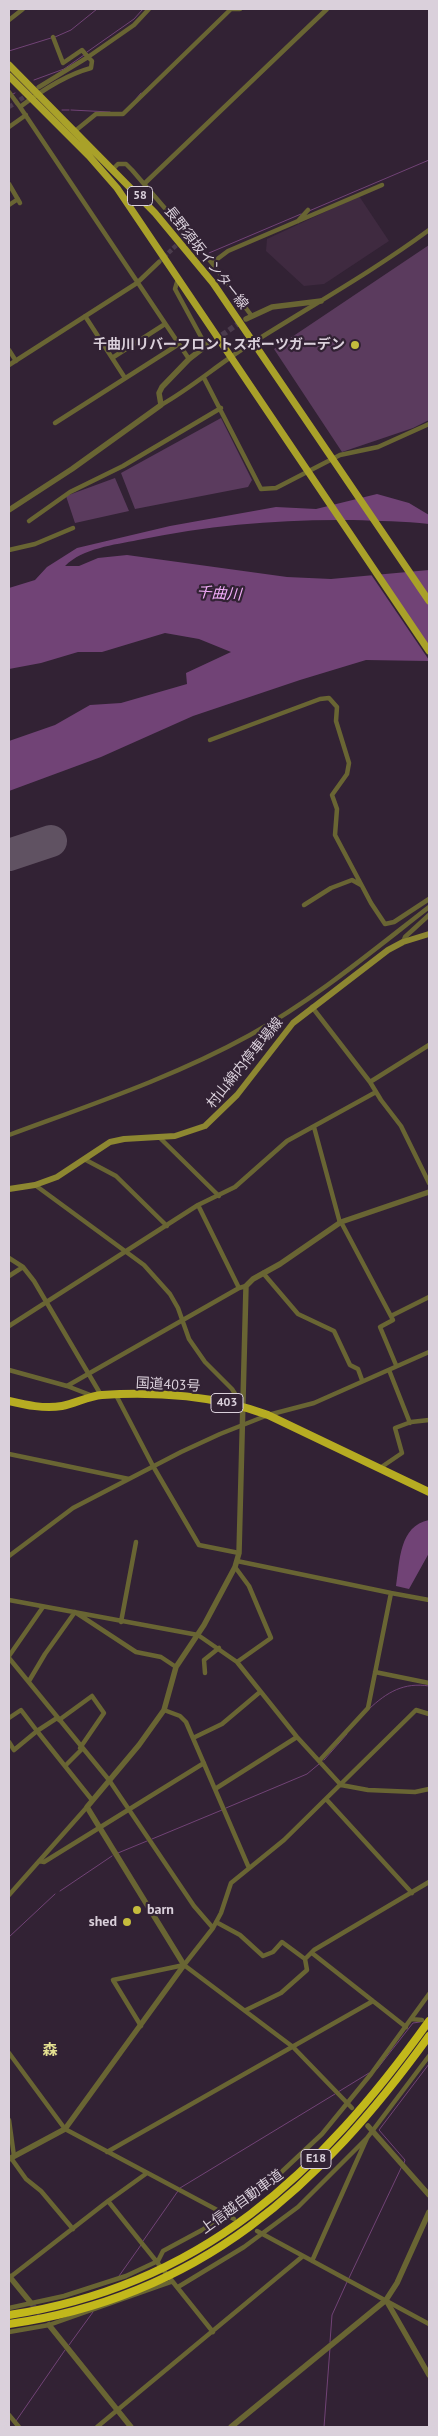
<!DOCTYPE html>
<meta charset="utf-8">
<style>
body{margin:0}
#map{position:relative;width:438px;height:2436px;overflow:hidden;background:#322234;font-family:"PT Sans",sans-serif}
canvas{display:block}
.frame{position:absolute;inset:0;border:10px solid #dad0db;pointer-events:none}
</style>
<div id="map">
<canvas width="438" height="2436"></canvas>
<div class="frame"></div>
</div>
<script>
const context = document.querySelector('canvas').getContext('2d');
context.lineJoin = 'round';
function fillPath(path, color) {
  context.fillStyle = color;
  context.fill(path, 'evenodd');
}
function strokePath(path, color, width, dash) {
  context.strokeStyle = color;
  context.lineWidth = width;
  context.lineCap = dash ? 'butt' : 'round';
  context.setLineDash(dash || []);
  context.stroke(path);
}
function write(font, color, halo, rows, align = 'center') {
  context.font = font + ' "PT Sans","Noto Sans JP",sans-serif';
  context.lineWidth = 4.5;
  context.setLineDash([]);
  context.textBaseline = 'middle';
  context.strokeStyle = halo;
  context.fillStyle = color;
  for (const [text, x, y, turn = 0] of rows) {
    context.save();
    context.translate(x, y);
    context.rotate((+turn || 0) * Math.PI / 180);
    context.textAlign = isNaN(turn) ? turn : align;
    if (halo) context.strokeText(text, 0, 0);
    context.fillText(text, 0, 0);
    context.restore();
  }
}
fillPath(new Path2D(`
 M359 196 389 241 324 284 304 286 266 251 267 239Z`), '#3f2a40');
fillPath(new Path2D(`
 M429 245V420L413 428 342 452 274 349Z
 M221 418 252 480 248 487 135 509 121 473Z
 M115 478 129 511 75 523 66 496Z`), '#5b3b5e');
fillPath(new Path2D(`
 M377 494 409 503 429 515V524C404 521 379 521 353 520 281 519 210 525 138 540 114 545 83 548 65 566H79L98 558 127 555 287 577 331 579 429 570V661L366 660 300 680 193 716 101 757 9 791V741L55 725 90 705 121 703 187 684 186 673 231 652 199 639 165 633 102 652H78L41 663 9 669V588L35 580 47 567 77 548 170 526 276 507 316 509Z
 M429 1520V1553L409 1589 396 1586C400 1561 399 1526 429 1520Z`), '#714376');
fillPath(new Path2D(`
 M379 572 429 647V660L370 573Z`), '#322234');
strokePath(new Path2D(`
 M55 37 71 30 97 9
 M9 51 51 38
 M87 52 134 19 143 9
 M34 80 64 69 84 55
 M9 96 15 93
 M136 99 141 93
 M62 110H69
 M71 110 110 112
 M309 211 429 160
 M209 253 301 214
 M369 1709C387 1692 404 1682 429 1686
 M324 1760 347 1734
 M226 1808 307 1774 319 1764
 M152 1839 222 1810
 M118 1853 147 1841
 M60 1891 112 1856
 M9 1937 55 1894
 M377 2069 413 2023 420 2022
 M338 2092 369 2073
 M404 2163 405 2160 379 2130 429 2064
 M180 2188 335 2094
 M143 2241 178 2191
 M119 2276 141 2245
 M349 2278 402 2166
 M330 2342 332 2315 347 2282
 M69 2345 93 2312
 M16 2421 65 2350
 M324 2427 330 2348`), '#714376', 1);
strokePath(new Path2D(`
 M9 855 51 841`), '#605262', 32);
strokePath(new Path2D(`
 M9 107 39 87
 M159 262 185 237`), '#4b3c4d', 4.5, [4.5, 2]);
strokePath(new Path2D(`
 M215 340 242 321
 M31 2303 49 2325`), '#4b3c4d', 5.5, [5.5, 3]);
strokePath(new Path2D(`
 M149 9 134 25 88 57 92 61 91 68C65 75 41 91 20 107L189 359
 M9 20 23 9
 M39 87 88 57 82 50 63 63 53 37
 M9 92 20 107
 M9 127 26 115
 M75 131 96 114H123L231 9H240
 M113 169 118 164H126L132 170 212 263 251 315
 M9 184 20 203
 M144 184 327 9
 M9 205 18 199
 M298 221 308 210
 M212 263 228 251 382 185
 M178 279 175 289 206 346
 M85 316 125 378
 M9 350 16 361
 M112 358 165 324
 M9 365 137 283 159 262
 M204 378 261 489 276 488 340 455 378 447 429 424
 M161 405C193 387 218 364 249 345 309 307 372 272 429 230
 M55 423 179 344
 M29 521 70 492 123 466 221 408
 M9 550 35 544 73 528
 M210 740 320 699 329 698 337 707 336 721 349 763 347 774 332 795 337 809 335 835 371 903 385 924 394 922 429 899
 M304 905 331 888 352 880 361 885
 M403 942 405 937 429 915
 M312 1007 370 1082 381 1100 401 1126 429 1183
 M370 1082 429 1045
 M314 1127 340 1223
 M9 1135C90 1105 174 1077 250 1035 315 999 371 952 429 907
 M160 1138 219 1196
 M84 1159 116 1176 167 1226
 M35 1185 144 1265 170 1294 178 1308 189 1339 205 1362 232 1389 242 1405
 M198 1205 239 1288
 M341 1222 393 1320 380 1327 396 1365
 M9 1258 23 1267 34 1281 101 1395
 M263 1273 298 1314 334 1331 350 1365 358 1369 362 1380
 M9 1276 23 1267
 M391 1316 429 1297
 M9 1326 198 1205 235 1187 287 1141 376 1092
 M9 1370 67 1386 93 1396
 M389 1370 410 1423
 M67 1386 239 1288 246 1286
 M116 1395 153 1466 199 1545 239 1553
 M9 1454 129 1479
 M380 1468 402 1453 395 1428 411 1422 429 1420
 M9 1556 73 1508 181 1452 220 1434 268 1415 314 1403 429 1352
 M237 1561 391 1593 368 1708 320 1760
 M235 1567 249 1586 271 1638 237 1662
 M391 1593 429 1600
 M9 1600 198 1635 237 1662 297 1737 341 1785 368 1790 415 1792 429 1789
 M121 1622 136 1542
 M9 1656 43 1607
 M9 1658 109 1780 194 1906 213 1928
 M375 1672 429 1683
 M205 1673 204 1660 219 1648
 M29 1681 45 1654 75 1612 136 1652 161 1657 176 1667
 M164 1710 180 1716 186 1722 249 1868
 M9 1718 21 1710 37 1731 14 1750 9 1742
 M57 1718 37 1731 92 1800
 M59 1720 92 1696 104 1713 80 1748
 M193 1738 222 1724 260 1692
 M65 1766 82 1749
 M215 1789 297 1737
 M326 1799 412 1893
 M39 1861 44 1862 204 1763
 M9 1895 87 1807
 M216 1922 240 1935 263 1956 273 1952 282 1942 305 1959
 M312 1953 406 2027
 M184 1965 293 2047 352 2108
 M246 2010 281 1993 307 1970 305 1959 314 1950 429 1882
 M411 2019 422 2020
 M141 2026 113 1980 184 1965 213 1928 221 1913 231 1883 284 1840 416 1710 429 1714
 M9 2053 65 2129 234 2219
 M9 2120 14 2156
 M107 2152 373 2001
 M11 2158 26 2179 41 2191 73 2229
 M108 2201 213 2332
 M257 2231 429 2324
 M312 2261 367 2138 429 2056
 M9 2278 108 2201 147 2173
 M178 2287 244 2247 298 2207 367 2138
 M9 2308 64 2296 126 2276 158 2261 163 2251 202 2230 248 2199 274 2179 322 2134 371 2074 429 1994
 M9 2332 49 2325 171 2282
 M9 2415 19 2427
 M97 2427 303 2256`), '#696533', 4.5);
strokePath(new Path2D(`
 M246 319 272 307 321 301
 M9 510 72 469 161 405 159 393 162 387 189 359 211 342
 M368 2126 429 2195
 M9 2159 65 2129 184 1965 87 1807 139 1745 164 1710 176 1667 204 1625 235 1567 239 1553 246 1286 253 1279 280 1264 341 1222 429 1192
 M9 2276 31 2303
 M386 2300 429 2375
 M49 2325 131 2427
 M231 2427 386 2300 397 2283 429 2212`), '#696533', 5.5);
strokePath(new Path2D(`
 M9 1189 35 1185 57 1177 110 1142 124 1139 175 1136 205 1126 237 1095 293 1023 388 950 403 942 429 934`), '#8d8731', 6);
strokePath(new Path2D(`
 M9 65 155 213 213 283 429 601
 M9 76 89 156 117 188 429 651`), '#a9a129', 7);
strokePath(new Path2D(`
 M9 1401C26 1405 44 1409 62 1406 75 1404 88 1396 102 1395 157 1391 217 1396 268 1415L429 1492`), '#b6ac22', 8);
strokePath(new Path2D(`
 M9 2315C202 2286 320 2173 429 2021
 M9 2324C200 2297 320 2187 429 2036`), '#c2b81b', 8);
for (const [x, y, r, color] of [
 [355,345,5,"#c5bc3d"],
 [137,1910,5,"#c5bc3d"],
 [127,1922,5,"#c5bc3d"]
]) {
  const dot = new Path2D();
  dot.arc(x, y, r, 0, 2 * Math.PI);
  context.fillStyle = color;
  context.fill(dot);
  strokePath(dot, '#322234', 2);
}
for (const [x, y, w] of [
 [140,196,25],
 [227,1403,32],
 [316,2159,30]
]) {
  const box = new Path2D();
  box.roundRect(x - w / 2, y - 9.5, w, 19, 4);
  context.fillStyle = '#322234';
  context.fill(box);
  strokePath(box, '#dad0db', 1);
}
write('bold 12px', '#dad0db', null, [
 ["58",140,196],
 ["403",227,1403],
 ["E18",316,2159]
]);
write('14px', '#dad0db', '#322234', [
 ["長野須坂インター線",206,258,52],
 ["村山綿内停車場線",245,1063,-51],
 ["国道403号",168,1385,3],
 ["上信越自動車道",242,2202,-36]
]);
write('bold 14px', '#dad0db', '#322234', [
 ["千曲川リバーフロントスポーツガーデン",345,345],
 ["barn",147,1910,"left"],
 ["shed",117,1922]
], 'right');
write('italic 15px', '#f3adf9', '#322234', [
 ["千曲川",219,594,3]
]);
write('bold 15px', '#e4e091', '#322234', [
 ["森",50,2051]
]);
</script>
